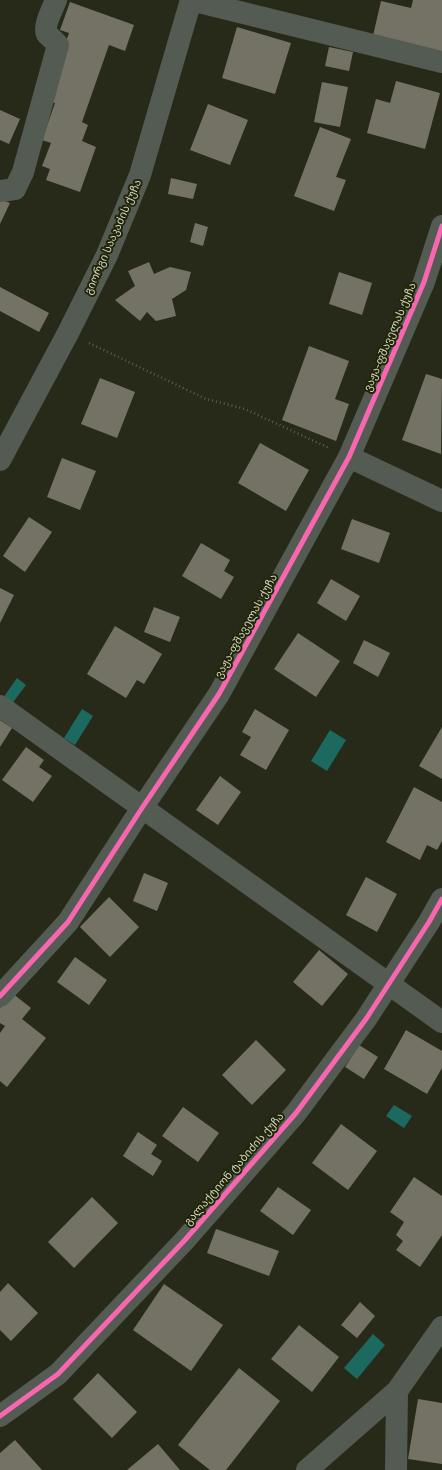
<!DOCTYPE html>
<meta charset="utf-8">
<style>
body{margin:0}
canvas{display:block;background:#272a19}
</style>
<canvas width="442" height="1470"></canvas>
<script>
const context = document.querySelector('canvas').getContext('2d');
context.lineJoin = 'round';
function fillPath(path, color) {
  context.fillStyle = color;
  context.fill(path, 'evenodd');
}
function strokePath(path, color, width, dash) {
  context.strokeStyle = color;
  context.lineWidth = width;
  context.lineCap = dash ? 'butt' : 'round';
  context.setLineDash(dash || []);
  context.stroke(path);
}
function write(font, color, halo, rows, align = 'center') {
  context.font = font + ' "Golos Text","Noto Sans Georgian",sans-serif';
  context.lineWidth = 4;
  context.setLineDash([]);
  context.textBaseline = 'middle';
  context.strokeStyle = halo;
  context.fillStyle = color;
  for (const [text, x, y, turn = 0] of rows) {
    context.save();
    context.translate(x, y);
    context.rotate((+turn || 0) * Math.PI / 180);
    context.textAlign = isNaN(turn) ? turn : align;
    if (halo) context.strokeText(text, 0, 0);
    context.fillText(text, 0, 0);
    context.restore();
  }
}
fillPath(new Path2D(`
 M17 678 26 685 11 705 3 698Z
 M82 709 93 716 75 745 64 738Z
 M330 730 346 740 327 771 311 761Z
 M394 1105 412 1116 404 1128 386 1116Z
 M373 1334 385 1345 357 1379 344 1368Z`), '#1c6960');
fillPath(new Path2D(`
 M413 0H442V56L372 40 381 1 411 8Z
 M70 2 134 25 125 51 109 45 82 122 88 125 82 141 96 147 80 192 46 180 50 169 42 166 51 143 42 140 55 103 45 100 69 33 60 30Z
 M237 27 291 43 275 94 222 78Z
 M329 47 353 52 349 71 325 66Z
 M396 81 440 93 425 149 367 133 376 99 390 103Z
 M322 82 348 87 340 127 314 122Z
 M208 104 248 120 230 165 190 150Z
 M0 110 20 119 9 144 0 140Z
 M320 127 351 139 336 177 346 180 334 211 294 196Z
 M171 178 197 184 193 199 168 194Z
 M0 199 10 203 0 224Z
 M195 223 208 227 203 246 190 242Z
 M149 262 154 274 170 267 191 272 186 290 172 299 176 316 156 321 147 312 140 321 115 300 135 286 128 271Z
 M339 272 372 283 362 315 329 304Z
 M0 287 49 313 39 332 0 311Z
 M309 346 349 361 335 399 349 404 336 441 282 420Z
 M426 374 442 379 441 454 402 440Z
 M100 378 135 392 117 438 81 424Z
 M260 443 309 470 286 511 238 483Z
 M62 458 96 471 80 510 47 497Z
 M29 517 52 532 25 572 3 556Z
 M352 519 390 533 379 563 341 549Z
 M201 543 230 560 224 571 234 577 221 599 182 576Z
 M331 579 360 596 346 621 317 603Z
 M0 588 14 595 0 623Z
 M154 607 180 617 170 642 144 632Z
 M115 626 162 654 144 684 137 680 126 698 87 674Z
 M298 633 340 661 316 697 274 669Z
 M364 640 390 653 378 677 353 663Z
 M255 709 289 730 266 770 240 755 251 737 242 732Z
 M0 720 12 728 0 747Z
 M442 727V779L419 766Z
 M26 747 44 760 39 767 52 776 33 802 2 780Z
 M220 776 241 792 218 825 196 810Z
 M414 787 442 802V841L437 850 427 845 420 860 386 842Z
 M144 873 168 883 157 911 133 901Z
 M366 877 397 894 377 932 346 915Z
 M109 897 139 927 110 957 80 927Z
 M319 950 348 974 322 1006 293 982Z
 M75 957 107 980 89 1005 57 982Z
 M12 993 31 1008 22 1019 46 1038 7 1087 0 1081V1033L5 1026 0 1023V1008Z
 M406 1030 442 1051V1068L427 1094 384 1069Z
 M256 1040 286 1070 252 1105 222 1075Z
 M359 1045 378 1057 364 1079 345 1067Z
 M183 1107 219 1133 198 1162 162 1136Z
 M341 1124 377 1151 348 1190 312 1163Z
 M138 1132 157 1145 151 1154 162 1161 153 1176 123 1156Z
 M414 1177 442 1196V1235L420 1267 396 1250 403 1241 396 1235 404 1222 390 1212Z
 M278 1187 311 1210 293 1235 260 1211Z
 M92 1197 118 1223 74 1268 48 1242Z
 M216 1229 279 1251 269 1276 207 1253Z
 M8 1283 38 1313 11 1341 0 1330V1292Z
 M164 1284 223 1325 191 1371 133 1330Z
 M360 1302 375 1316 357 1338 341 1325Z
 M299 1325 339 1357 312 1392 271 1359Z
 M239 1368 280 1401 226 1470H210L178 1445Z
 M98 1373 137 1412 112 1438 73 1399Z
 M418 1399 442 1403V1464L408 1459Z
 M15 1440 42 1470H0V1453Z
 M158 1444 180 1470H127Z`), '#747265');
strokePath(new Path2D(`
 M89 343 206 399 245 409 329 448`), '#585d54', 2.5, [1, 3]);
strokePath(new Path2D(`
 M191 0 442 62
 M0 191 15 189 23 172 58 45C55 41 50 37 47 34 43 26 53 8 56 0
 M349 457 442 501
 M0 460 68 333 107 255 140 175 191 0
 M0 706 442 1022
 M0 996 68 922 142 808 219 694 349 457 424 282 442 226
 M0 1416 58 1374 184 1241 296 1113 366 1019 429 922 442 899
 M307 1470 397 1391
 M396 1470 397 1391 442 1327`), '#545b53', 22);
strokePath(new Path2D(`
 M0 996 68 922 142 808 219 694 349 457 424 282 442 226
 M0 1416 58 1374 184 1241 296 1113 366 1019 429 922 442 899`), '#f766af', 5);
write('11px', '#d1d4c3', '#222609', [
 ["გიორგი სააკაძის ქუჩა",113,237,-66],
 ["ვაჟა-ფშაველას ქუჩა",390,337,-67],
 ["ვაჟა-ფშაველას ქუჩა",246,626,-61],
 ["გალაქტიონ ტაბიძის ქუჩა",234,1169,-49]
]);
</script>
